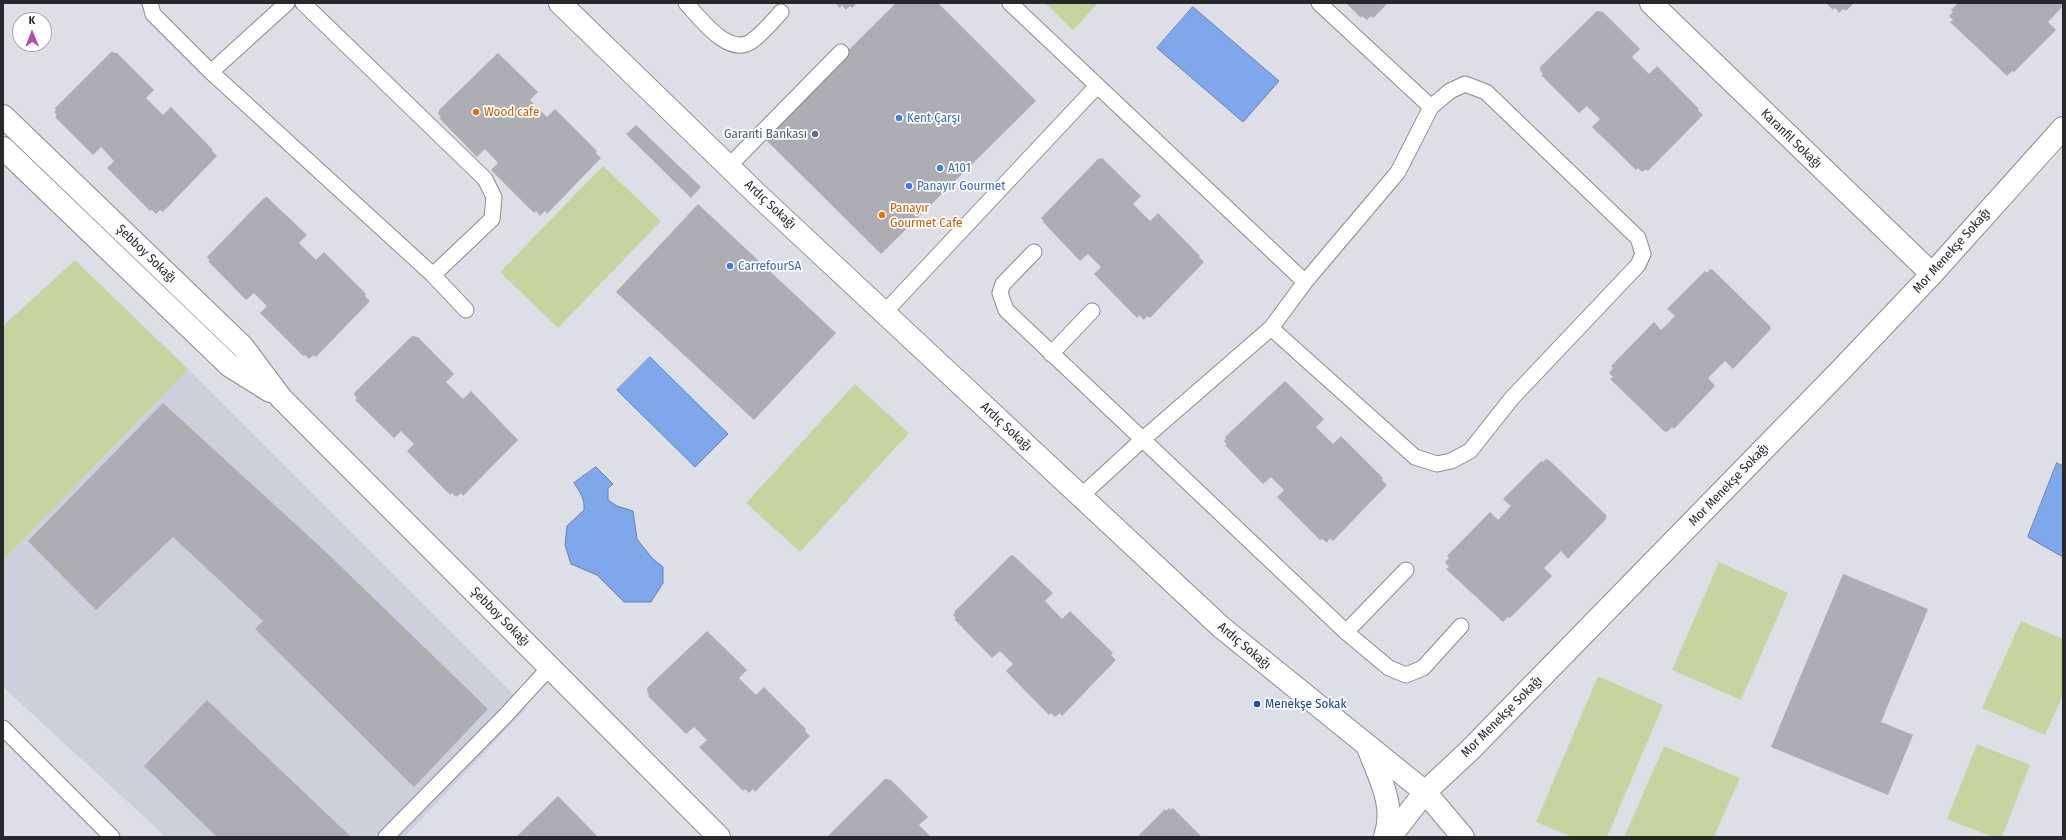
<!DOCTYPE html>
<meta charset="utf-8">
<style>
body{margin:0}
#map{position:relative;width:2066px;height:840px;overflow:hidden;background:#dedfe6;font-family:"Fira Sans Condensed",sans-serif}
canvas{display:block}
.frame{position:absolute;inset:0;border:4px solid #27282a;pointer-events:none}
.north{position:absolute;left:12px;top:12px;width:40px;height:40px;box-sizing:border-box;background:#fff;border:1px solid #a9a9aa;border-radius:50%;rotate:359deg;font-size:11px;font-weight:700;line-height:16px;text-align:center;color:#27282a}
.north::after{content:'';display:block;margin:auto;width:14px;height:18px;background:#b44caf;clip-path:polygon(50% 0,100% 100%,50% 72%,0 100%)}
</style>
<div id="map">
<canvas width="2066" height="840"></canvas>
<div class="frame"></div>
<div class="north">K</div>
</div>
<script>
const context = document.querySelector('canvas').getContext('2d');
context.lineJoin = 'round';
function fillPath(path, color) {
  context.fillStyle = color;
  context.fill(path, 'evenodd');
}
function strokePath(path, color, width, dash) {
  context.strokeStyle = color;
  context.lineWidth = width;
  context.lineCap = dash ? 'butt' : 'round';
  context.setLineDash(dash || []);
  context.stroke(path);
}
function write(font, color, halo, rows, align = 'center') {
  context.font = font + ' "Fira Sans Condensed",sans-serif';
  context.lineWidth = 3.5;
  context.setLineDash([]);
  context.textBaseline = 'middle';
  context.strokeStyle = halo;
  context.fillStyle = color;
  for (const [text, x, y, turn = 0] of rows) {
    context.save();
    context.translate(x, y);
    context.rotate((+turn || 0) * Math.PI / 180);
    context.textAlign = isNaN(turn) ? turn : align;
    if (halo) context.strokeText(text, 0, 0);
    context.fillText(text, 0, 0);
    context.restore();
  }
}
fillPath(new Path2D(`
 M188 369 527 708 404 837H166L3 687V561Z`), '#cdcfdc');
fillPath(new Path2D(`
 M1045 3H1098L1073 30Z
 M603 166 661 221 558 328 500 272Z
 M75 260 188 369 3 561V326Z
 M855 384 909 433 800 552 746 503Z
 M1719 562 1788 593 1741 700 1672 670Z
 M2021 621 2063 639V695L2045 735 1982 708Z
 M1598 676 1663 705 1607 837H1572L1536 822Z
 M1977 744 2030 765 2002 837H1993L1947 819Z
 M1664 746 1740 778 1714 837H1624Z`), '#c6d59f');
const water = new Path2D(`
 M1193 7 1279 81 1243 122 1157 48Z
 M650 357 728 434 695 467 617 390Z
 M2057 463 2063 466V557L2028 537Z
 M596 467 613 484 608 488V500L617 506 633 511 637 539 652 558 663 567V583L651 602H624L597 575 571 564 565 545 567 526 584 510C585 499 580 492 574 483Z`);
fillPath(water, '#7ea7ec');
strokePath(water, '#6481b2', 1);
fillPath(new Path2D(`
 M835 3H857L852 8 850 6 846 10 842 5 840 8Z
 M896 3H938L1036 101 881 254 762 136Z
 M1346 3H1388L1373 18 1371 16 1367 20 1362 16 1361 18Z
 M1826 3H1854L1846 11 1843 9 1839 13 1835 8 1833 10Z
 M1958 3H2063V6L2048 22 2056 30 2014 72 2012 71 2007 76 1950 22 1953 20 1949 16 1953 12 1951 10Z
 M1597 11 1603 12 1640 49 1632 57 1649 74 1657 66 1699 109 1698 110 1703 115 1648 171 1646 169 1642 172 1638 168 1636 170 1592 127 1600 119 1587 106 1579 113 1541 75 1543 74 1540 70V67Z
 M111 52 117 53 154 90 146 98 163 115 171 107 213 150 212 151 217 156 163 212 160 210 156 214 152 210 150 211 107 168 114 161 101 147 93 155 55 117 57 115 54 112 56 110 55 108Z
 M498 53 538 92 530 100 547 117 555 109 597 151 596 153 601 158 547 214 545 211 540 216 536 211 534 213 491 170 498 163 485 149 477 157 439 118 441 117 438 114 439 110Z
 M636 125 701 187 691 198 626 134Z
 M1102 158 1141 196 1133 204 1150 221 1158 213 1200 256 1199 257 1204 262 1150 318 1147 316 1144 320 1139 315 1137 318 1094 274 1101 267 1088 254 1080 261 1043 222 1044 221 1041 218 1098 159Z
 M267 197 307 235 299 243 316 260 324 252 366 294 365 296 370 301 316 357 313 355 309 359 305 355 303 356 260 313 267 306 254 293 246 300 208 261 210 260 207 257 264 198Z
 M698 204 836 333 754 420 616 292Z
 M1710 269 1713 270 1770 326 1771 329 1733 369 1725 361 1708 378 1715 386 1674 429 1672 427 1667 432 1664 431 1610 379 1613 377 1609 373 1613 368 1611 366 1654 322 1661 330 1675 316 1667 309 1705 271 1707 273Z
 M412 336 418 337 454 374 446 382 463 399 471 391 518 440 463 496 461 493 456 497 452 493 450 495 407 451 414 444 401 431 394 438 355 400 357 398 354 395 355 392Z
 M1285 381 1324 419 1316 427 1333 444 1341 436 1383 478 1382 480 1387 485 1333 541 1330 538 1327 543 1322 539 1320 540 1277 497 1284 490 1271 477 1263 484 1225 445 1227 444 1224 441 1226 439 1225 437Z
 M163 403 327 553 488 709 414 787 255 629 263 621 173 537 96 610 28 541Z
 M1546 459 1549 460 1606 515V519L1568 559 1561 551 1544 568 1552 576 1510 618 1508 617 1503 622 1446 569 1449 567 1445 562 1449 558 1447 556 1490 512 1498 520 1511 506 1503 499 1541 461 1543 462Z
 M1013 555 1053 593 1045 601 1062 619 1070 611 1113 653 1111 655 1116 660 1062 716 1060 713 1055 717 1051 713 1049 715 1006 671 1013 664 1000 651 992 658 954 619 956 618 953 615 955 613 954 612 1010 556Z
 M1843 574 1928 609 1881 722 1913 735 1888 795 1771 747Z
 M707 631 747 670 739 678 756 695 764 687 806 729 805 731 810 736 755 792 753 789 749 793 745 789 743 791 699 747 707 740 694 727 686 734 648 696 649 695 647 691V688Z
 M207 700 351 837H217L144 766Z
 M885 779 891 780 928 817 919 825 931 837 828 836Z
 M558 796 598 837H516Z
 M1169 808 1171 810 1173 808 1202 837H1137L1165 809 1166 811Z`), '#adadb3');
const lane = new Path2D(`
 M150 3 153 14 211 72 433 275 466 310
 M303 3 485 179 494 197 492 219 433 275
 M686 3C700 18 729 58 752 41 763 33 772 22 781 12
 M1010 3 1305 282
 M1319 3 1431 107
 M211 72 287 3
 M729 166 841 52
 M1034 252 1003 284 1000 293 1006 310 1346 632 1389 668 1406 675 1423 668 1461 626
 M884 313 1097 86
 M1051 354 1092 311
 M1081 496 1142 440 1271 328 1305 282 1398 172 1431 107 1450 91 1465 84 1486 92 1638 238 1643 254 1638 265 1512 398 1470 451 1451 461 1437 464 1415 457 1271 328
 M1346 632 1406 570
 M3 728 112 837
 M386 837 506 715 550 667`);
const street = new Path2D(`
 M1651 3 1932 274
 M3 116 243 347 281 398 719 837
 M3 148 230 366 270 391`);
const secondary = new Path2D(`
 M560 3 759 196 1221 627 1425 792 1463 837
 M1368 747C1379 778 1396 804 1385 837
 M1390 837 1425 792 1469 751 1839 372 1932 274 2063 128`);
strokePath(lane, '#8a8a90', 17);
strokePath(street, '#8a8a90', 24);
strokePath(secondary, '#8a8a90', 24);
strokePath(lane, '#fff', 15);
strokePath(street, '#fff', 22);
strokePath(secondary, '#fff', 22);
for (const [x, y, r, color] of [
 [476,112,4,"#e8710a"],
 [899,118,4,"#3f7fe0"],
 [815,134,4,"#5c6f8a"],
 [940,168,4,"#3f7fe0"],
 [909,186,4,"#3f7fe0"],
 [882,215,4,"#e8710a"],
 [730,266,4,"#3f7fe0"],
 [1257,704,4,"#1a4fb4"]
]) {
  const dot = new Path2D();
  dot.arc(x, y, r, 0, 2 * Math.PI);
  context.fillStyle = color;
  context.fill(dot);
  strokePath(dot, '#fff', 1.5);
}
write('13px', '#c56008', '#fff', [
 ["Wood cafe",484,112],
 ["Panayır",890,208],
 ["Gourmet Cafe",890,223]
], 'left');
write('13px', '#366cbe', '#fff', [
 ["Kent Çarşı",907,118],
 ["A101",948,168],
 ["Panayır Gourmet",917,186],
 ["CarrefourSA",738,266]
], 'left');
write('13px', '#4e5e75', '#fff', [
 ["Garanti Bankası",807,134]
], 'right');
write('13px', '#27282a', '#fff', [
 ["Karanfil Sokağı",1791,139,44],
 ["Ardıç Sokağı",770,205,43],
 ["Mor Menekşe Sokağı",1952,251,-48],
 ["Şebboy Sokağı",146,254,44],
 ["Ardıç Sokağı",1006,427,43],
 ["Mor Menekşe Sokağı",1729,485,-46],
 ["Şebboy Sokağı",500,617,45],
 ["Ardıç Sokağı",1244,646,40],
 ["Mor Menekşe Sokağı",1502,717,-45]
]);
write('13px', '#164399', '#fff', [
 ["Menekşe Sokak",1265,704]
], 'left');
</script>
